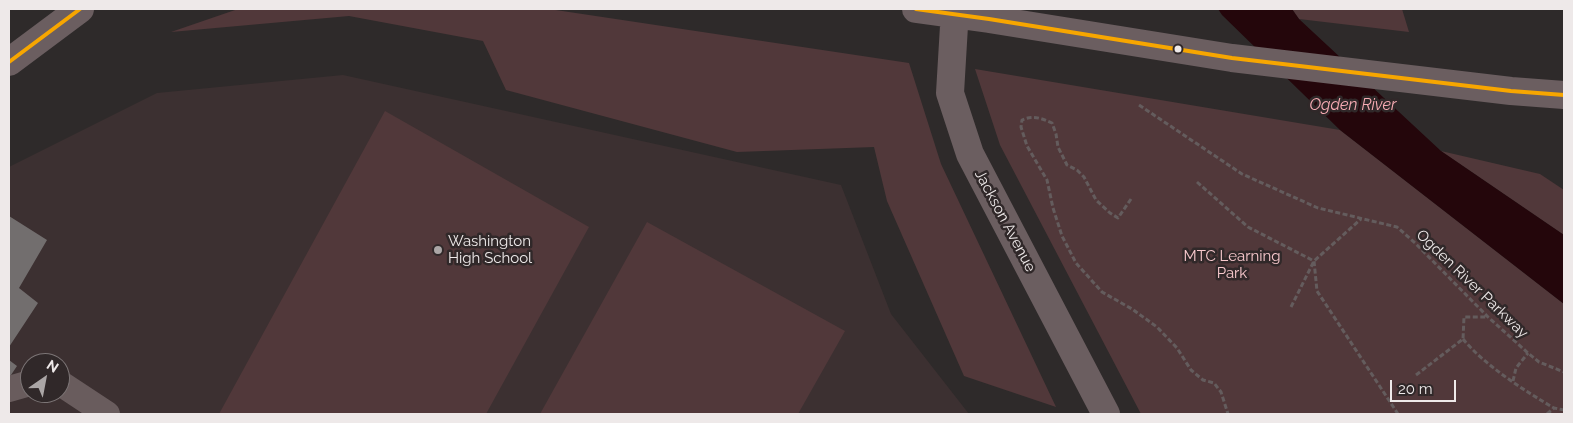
<!DOCTYPE html>
<style>
body{margin:0}
#map{position:relative;width:1573px;height:423px;overflow:hidden;background:#2e2a2a;font-family:Raleway,sans-serif}
canvas{display:block}
.frame{position:absolute;inset:0;border:10px solid #eee9e9;pointer-events:none}
.north{position:absolute;left:20px;top:353px;width:50px;height:50px;box-sizing:border-box;background:#302829;border:1px solid #7c7576;border-radius:50%;rotate:33deg;font-size:14px;font-weight:700;line-height:20px;text-align:center;color:#eee9e9}
.north::after{content:'';display:block;margin:auto;width:18px;height:22px;background:#aba6a6;clip-path:polygon(50% 0,100% 100%,50% 72%,0 100%)}
.scale{position:absolute;left:1390px;top:380px;width:66px;height:22px;box-sizing:border-box;border:2px solid #eee9e9;border-top:0;padding-left:6px;font-size:15px;line-height:18px;white-space:nowrap;color:#eee9e9;-webkit-text-stroke:4px #302829;paint-order:stroke}
</style>
<div id="map">
<canvas width="1573" height="423"></canvas>
<div class="frame"></div>
<div class="north">N</div>
<div class="scale">20 m</div>
</div>
<script>
const context = document.querySelector('canvas').getContext('2d');
context.lineJoin = 'round';
function fillPath(path, color) {
  context.fillStyle = color;
  context.fill(path, 'evenodd');
}
function strokePath(path, color, width, dash) {
  context.strokeStyle = color;
  context.lineWidth = width;
  context.lineCap = dash ? 'butt' : 'round';
  context.setLineDash(dash || []);
  context.stroke(path);
}
function write(font, color, halo, rows, align = 'center') {
  context.font = font + ' Raleway,sans-serif';
  context.lineWidth = 5;
  context.setLineDash([]);
  context.textBaseline = 'middle';
  context.strokeStyle = halo;
  context.fillStyle = color;
  for (const [text, x, y, turn = 0] of rows) {
    context.save();
    context.translate(x, y);
    context.rotate((+turn || 0) * Math.PI / 180);
    context.textAlign = isNaN(turn) ? turn : align;
    if (halo) context.strokeText(text, 0, 0);
    context.fillText(text, 0, 0);
    context.restore();
  }
}
fillPath(new Path2D(`
 M343 75 841 185 891 314 969 414H9V167L157 93ZM30 363H60V393H30Z`), '#3c3031');
fillPath(new Path2D(`
 M238 9H549L909 63 941 164 1056 407 964 376 887 201 874 147 737 152 506 90 483 41 349 16 171 32Z
 M1292 9H1402L1409 32 1299 19Z
 M975 69 1340 130 1564 304V414H1141L1000 145Z
 M385 111 589 227 486 414H219Z
 M1441 151 1540 174 1564 190V235Z
 M647 222 845 331 798 414H540Z`), '#51383a');
fillPath(new Path2D(`
 M1218 9H1292L1299 19 1441 151 1564 235V304L1340 130 1222 15Z`), '#24060b');
fillPath(new Path2D(`
 M9 216 47 240 19 288 38 303 9 347Z
 M9 360 17 366 9 378Z`), '#726e6e');
strokePath(new Path2D(`
 M1139 105 1242 174 1318 208 1397 227 1415 243 1488 317 1528 353 1539 362 1564 372
 M1197 182 1248 227 1314 261 1317 291 1398 414
 M1131 199 1118 218 1110 213 1096 200 1084 177 1077 170 1067 165 1058 147 1056 134 1052 123C1041 118 1033 115 1022 120L1021 127 1027 146 1047 180 1053 208 1062 236 1076 263 1102 292 1132 309 1157 327 1177 348 1191 370 1203 380 1214 383 1221 392 1228 414
 M1291 307 1314 261 1361 219
 M1463 339C1484 365 1525 391 1554 408
 M1416 375 1463 339 1464 317H1487
 M1513 381 1516 368 1528 353
 M1547 414 1554 408 1564 410`), '#645c5d', 3, [5, 2.5]);
strokePath(new Path2D(`
 M60 383 107 414
 M9 389 30 383`), '#695c5d', 26);
strokePath(new Path2D(`
 M916 9 989 19 1232 58 1511 91 1564 95
 M955 9 950 93 970 154 1106 414
 M9 62 80 9`), '#6b5e60', 28);
strokePath(new Path2D(`
 M916 9 989 19 1232 58 1511 91 1564 95
 M9 62 80 9`), '#f7a600', 4);
for (const [x, y, r, color] of [
 [1178,49,4.5,"#eee9e9"],
 [438,250,5,"#aba6a6"]
]) {
  const dot = new Path2D();
  dot.arc(x, y, r, 0, 2 * Math.PI);
  context.fillStyle = color;
  context.fill(dot);
  strokePath(dot, '#302829', 2);
}
write('15px', '#eee9e9', '#302829', [
 ["Jackson Avenue",1005,221,62],
 ["Ogden River Parkway",1472,284,44]
]);
write('15px', '#eee9e9', '#302829', [
 ["Washington",448,241],
 ["High School",448,258]
], 'left');
write('15px', '#f8c9cd', '#302829', [
 ["MTC Learning",1232,256],
 ["Park",1232,273]
]);
write('italic 16px', '#f8acb4', '#302829', [
 ["Ogden River",1353,105]
]);
</script>
